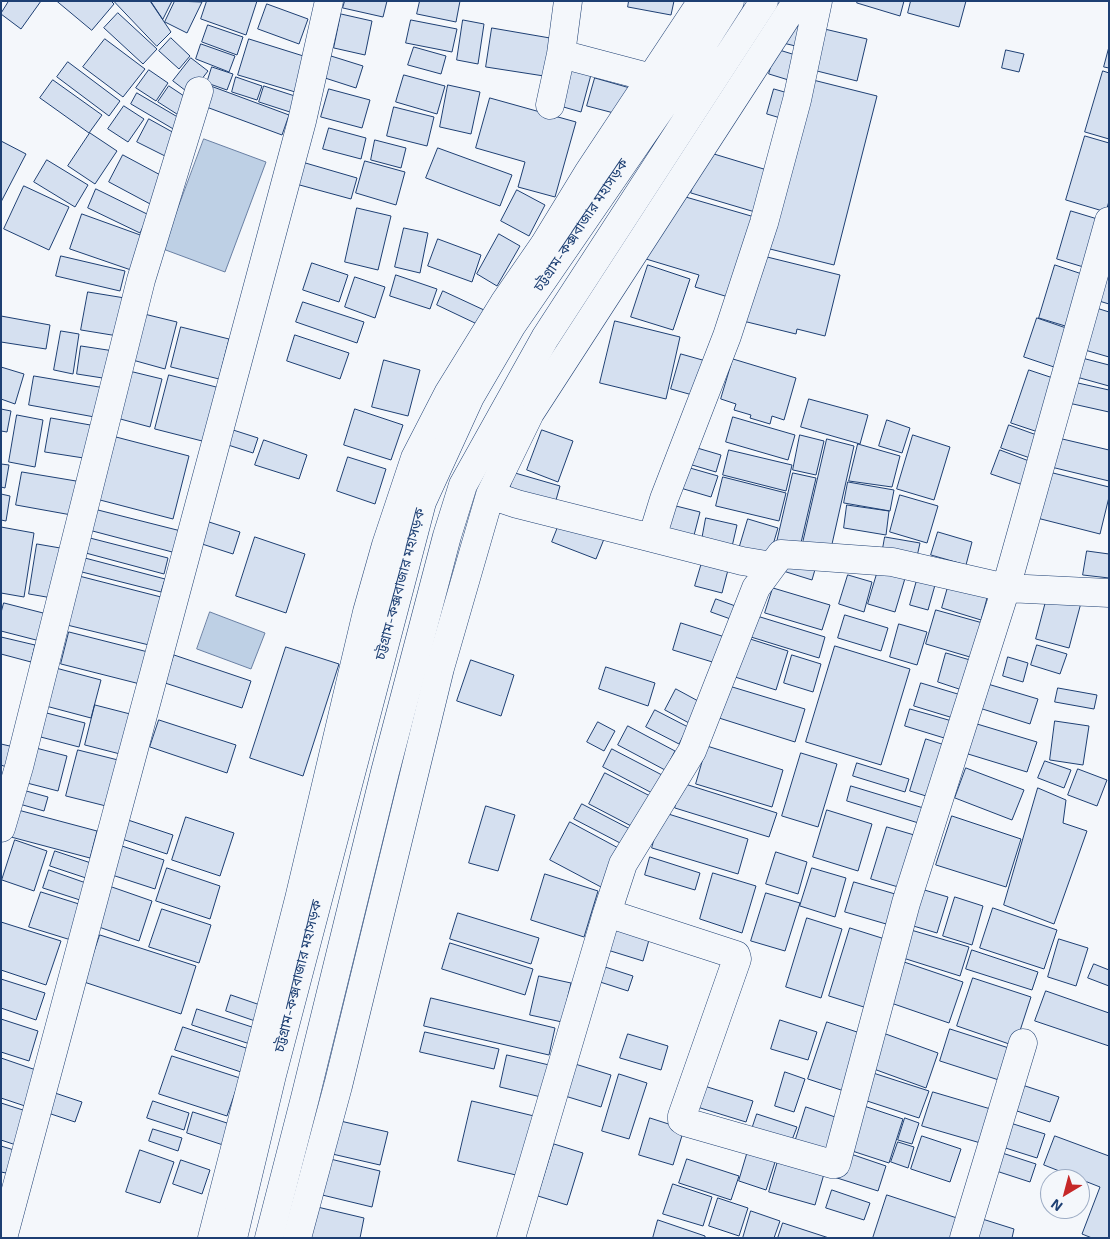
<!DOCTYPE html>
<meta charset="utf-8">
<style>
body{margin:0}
#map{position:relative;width:1110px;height:1239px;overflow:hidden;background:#f4f7fb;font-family:"Exo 2",sans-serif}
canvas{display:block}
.frame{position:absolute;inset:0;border:2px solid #1d3f73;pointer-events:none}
.north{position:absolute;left:1040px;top:1169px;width:50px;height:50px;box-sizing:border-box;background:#f4f7fb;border:1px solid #9eadc5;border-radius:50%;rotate:217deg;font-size:14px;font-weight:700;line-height:20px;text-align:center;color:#1d3f73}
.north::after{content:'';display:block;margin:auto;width:18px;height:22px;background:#c62828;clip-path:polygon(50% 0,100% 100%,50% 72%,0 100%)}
</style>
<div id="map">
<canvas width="1110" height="1239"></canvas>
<div class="frame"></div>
<div class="north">N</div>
</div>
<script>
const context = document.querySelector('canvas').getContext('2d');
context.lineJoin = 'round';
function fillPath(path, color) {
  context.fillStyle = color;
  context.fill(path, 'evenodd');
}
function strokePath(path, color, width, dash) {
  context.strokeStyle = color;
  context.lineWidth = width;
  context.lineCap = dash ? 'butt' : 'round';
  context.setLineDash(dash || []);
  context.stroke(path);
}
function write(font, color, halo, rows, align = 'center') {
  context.font = font + ' "Exo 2","Noto Sans Bengali",sans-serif';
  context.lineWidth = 4;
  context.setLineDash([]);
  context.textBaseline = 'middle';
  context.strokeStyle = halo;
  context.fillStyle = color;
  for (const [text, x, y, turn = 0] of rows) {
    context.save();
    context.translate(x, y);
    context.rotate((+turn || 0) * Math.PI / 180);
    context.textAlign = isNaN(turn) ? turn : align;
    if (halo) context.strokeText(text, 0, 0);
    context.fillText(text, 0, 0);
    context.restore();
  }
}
const water = new Path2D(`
 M204 139 266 162 225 272 163 249Z
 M210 612 265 633 251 669 197 649Z`);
fillPath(water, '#bed0e5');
strokePath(water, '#687fa3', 1);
const building = new Path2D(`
 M9 1H41L21 29 1 14Z
 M57 1H111L114 4 92 30Z
 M114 1H150L171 32 157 46Z
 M151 1H172L163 19Z
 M175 1 202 2 187 33 165 22Z
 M207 1H257L246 35 201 19Z
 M345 1H387L383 17 343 8Z
 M420 1H460L456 22 417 14Z
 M629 1H674L671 15 628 7Z
 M858 1H904L900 16 857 3Z
 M911 1H966L959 27 908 13Z
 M267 4 308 19 299 44 258 29Z
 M118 13 157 49 143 64 104 28Z
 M341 14 372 21 365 55 334 48Z
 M789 18 810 24 804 48 783 43Z
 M411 20 457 29 452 52 406 43Z
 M463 20 484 24 478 64 457 60Z
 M208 25 243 37 237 55 202 42Z
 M816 27 867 39 857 81 805 68Z
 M492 28 550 38 544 76 486 67Z
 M171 38 190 56 179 69 159 51Z
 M105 39 145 69 123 97 83 67Z
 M249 39 313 59 302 94 238 75Z
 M201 44 235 56 229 72 196 59Z
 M414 47 446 56 441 74 408 65Z
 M1109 47V68L1104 67Z
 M776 49 802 57 795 82 769 74Z
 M1006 50 1024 54 1019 72 1002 68Z
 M331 56 363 66 356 88 325 78Z
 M191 58 208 71 190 94 173 81Z
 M68 62 120 101 109 116 57 77Z
 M565 63 592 71 581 112 553 104Z
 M212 67 233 74 227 90 207 83Z
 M149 70 168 83 156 101 136 88Z
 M1103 71 1109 73V139L1085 132Z
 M404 75 445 86 437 114 396 102Z
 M236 77 262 86 257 100 232 92Z
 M595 78 637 90 629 117 587 106Z
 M805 78 877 96 834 265 762 247Z
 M53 80 102 115 89 133 40 98Z
 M208 85 289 115 282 135 201 105Z
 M448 85 480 92 471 134 440 127Z
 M169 86 190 100 180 116 158 102Z
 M264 86 301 98 296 114 259 102Z
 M329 89 370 100 362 128 321 117Z
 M774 89 795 95 787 120 767 114Z
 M137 93 181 119 175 130 131 104Z
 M490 98 576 122 555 197 518 187 525 162 476 148Z
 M124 106 144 119 128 142 108 129Z
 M394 107 434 117 427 146 387 136Z
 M149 119 176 134 165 156 137 142Z
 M329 128 366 138 361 159 323 149Z
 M90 133 117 151 95 184 68 166Z
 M1085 136 1109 143V201L1106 212 1066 200Z
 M375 140 406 148 401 168 371 160Z
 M1 141 26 154 1 202Z
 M438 148 512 175 500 206 426 178Z
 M704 151 767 170 755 212 691 193Z
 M123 155 166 178 152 205 109 182Z
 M47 160 88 185 75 207 34 182Z
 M365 161 405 172 396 205 356 193Z
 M302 162 357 178 351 199 296 184Z
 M24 186 69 207 49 250 4 229Z
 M96 189 149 215 140 233 88 208Z
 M517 190 545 205 529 236 501 221Z
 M665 191 758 218 735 299 695 287 699 275 646 259Z
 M357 208 391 216 378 270 345 262Z
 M1071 211 1104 221 1090 269 1057 259Z
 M82 214 143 236 131 270 70 249Z
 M404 228 428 233 420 273 395 267Z
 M499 234 520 246 497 286 477 274Z
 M438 239 481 255 472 282 428 266Z
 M755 254 840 275 825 336 797 329 796 334 739 320Z
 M61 256 125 271 120 291 56 276Z
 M312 263 348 275 339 302 303 290Z
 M648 265 690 279 673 330 631 317Z
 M1055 265 1091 277 1075 329 1039 318Z
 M1109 269V304L1099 301Z
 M396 275 437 289 430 309 390 296Z
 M355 277 385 287 375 318 345 307Z
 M443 291 484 310 477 324 437 305Z
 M88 292 131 299 124 337 81 330Z
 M303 302 364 322 357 343 296 322Z
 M1090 306 1109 312V357L1078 348Z
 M140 313 177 322 165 369 129 359Z
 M1 316 50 325 46 349 1 342Z
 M1037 318 1072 330 1060 369 1024 357Z
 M615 321 680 337 666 399 600 383Z
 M181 327 229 339 219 379 171 367Z
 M61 331 79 334 73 374 54 370Z
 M295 335 349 353 340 379 287 361Z
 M81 346 114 351 109 379 77 374Z
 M681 354 706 361 696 396 671 389Z
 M1078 357 1109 365V386L1073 376Z
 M733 359 796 378 784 420 772 416 770 424 750 418 751 415 734 410 736 404 721 399Z
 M384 360 420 370 408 416 372 407Z
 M1 367 24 374 15 404 1 399Z
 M125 370 162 379 150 427 113 417Z
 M1029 370 1062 381 1044 434 1011 423Z
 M169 375 224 389 210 443 155 429Z
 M34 376 105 388 100 418 29 405Z
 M1069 381 1109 390V412L1064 402Z
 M809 399 868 415 860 444 801 427Z
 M1 409 11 411 7 432 1 431Z
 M355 409 403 425 391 460 344 445Z
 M17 415 43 420 35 467 9 462Z
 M733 417 795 435 788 460 726 442Z
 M51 418 96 426 90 459 45 452Z
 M887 420 910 428 902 453 879 446Z
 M1009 425 1045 438 1036 460 1001 448Z
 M230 429 258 438 253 453 225 444Z
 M542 430 573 441 558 482 527 470Z
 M800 435 824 441 816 475 793 470Z
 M913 435 950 447 934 500 897 489Z
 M116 437 189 456 173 519 100 500Z
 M1054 437 1109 450V481L1047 466Z
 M827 439 854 446 830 553 802 547Z
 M264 440 307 455 299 479 255 465Z
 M858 444 900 456 892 487 849 481Z
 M687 445 721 455 716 472 682 462Z
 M729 450 792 465 786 491 723 475Z
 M1000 450 1037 464 1029 487 991 474Z
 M348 457 386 469 375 504 337 491Z
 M1 464 9 465 5 488 1 487Z
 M683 466 718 476 711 497 677 487Z
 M1045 471 1109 487V497L1100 534 1033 517Z
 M22 472 82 482 77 516 16 505Z
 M515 473 560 486 554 507 508 494Z
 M793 473 816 478 800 547 777 542Z
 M723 477 786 493 779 521 716 506Z
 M848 482 894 490 890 511 844 503Z
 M1 494 10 496 6 521 1 520Z
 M900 495 938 506 927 543 890 532Z
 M672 505 700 512 691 547 663 540Z
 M847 505 889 511 886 535 844 528Z
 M90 508 181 531 176 553 85 529Z
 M706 518 737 525 731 551 701 545Z
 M748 519 778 528 769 558 739 549Z
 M206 521 240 532 233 554 199 543Z
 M560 522 604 539 596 559 552 542Z
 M1 527 34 533 24 597 1 593Z
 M938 532 972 542 966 565 931 555Z
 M86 537 168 558 164 574 82 552Z
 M255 537 305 554 286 613 236 596Z
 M885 537 920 543 916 561 882 554Z
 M37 544 66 549 58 599 29 594Z
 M1087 551 1109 554V578L1083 575Z
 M784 556 816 566 812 580 780 570Z
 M81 557 165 579 161 592 78 571Z
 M703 559 729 566 722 593 695 586Z
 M879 567 906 575 895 612 868 604Z
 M919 573 937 578 928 610 910 605Z
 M848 575 872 582 864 612 839 604Z
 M79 576 161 597 149 645 67 625Z
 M950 580 989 591 981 620 942 608Z
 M773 588 830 605 822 630 765 613Z
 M1049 590 1082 599 1069 648 1036 639Z
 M716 599 741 608 736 621 711 612Z
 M4 603 47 614 40 641 1 631V613Z
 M936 610 990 625 980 660 926 644Z
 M845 615 888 628 881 651 838 638Z
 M757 616 825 637 819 658 751 637Z
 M681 623 728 638 719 664 673 650Z
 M899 624 927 632 917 665 890 657Z
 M69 632 148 652 140 684 61 664Z
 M1 637 35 645 31 662 1 654Z
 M747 638 788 651 776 690 735 677Z
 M1037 645 1067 654 1060 674 1031 665Z
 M835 646 910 669 881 765 806 742Z
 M286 647 339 664 303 776 250 758Z
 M946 653 977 662 968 692 938 682Z
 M174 655 251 681 242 708 165 683Z
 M792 655 821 664 813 692 784 683Z
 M1008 657 1028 663 1023 682 1003 676Z
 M471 660 514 675 501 716 457 701Z
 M52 667 101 680 91 718 42 705Z
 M606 667 655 683 648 706 599 689Z
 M981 682 1038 699 1030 724 973 706Z
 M921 683 971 698 963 721 914 706Z
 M729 686 805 709 795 742 719 718Z
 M1058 688 1097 695 1094 709 1055 702Z
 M676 689 700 702 689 723 665 710Z
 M95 705 134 715 124 755 85 745Z
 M910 709 959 723 954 741 905 726Z
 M655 710 688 727 679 744 646 727Z
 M39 711 85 723 79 747 33 735Z
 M159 720 236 745 227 773 150 747Z
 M1055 721 1089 726 1083 765 1050 760Z
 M598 722 615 731 604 751 587 742Z
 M977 724 1037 742 1027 772 968 754Z
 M628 726 675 751 665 770 618 745Z
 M926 739 954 748 939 800 910 791Z
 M1 744 14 747 9 768 1 765Z
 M707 746 783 770 772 807 696 784Z
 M32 747 67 756 58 791 23 782Z
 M612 749 662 775 652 793 603 767Z
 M78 750 122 761 110 807 66 796Z
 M801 753 837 764 818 827 782 816Z
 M1045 761 1071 770 1064 788 1038 778Z
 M857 763 909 779 905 792 853 776Z
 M966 768 1024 790 1012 820 955 798Z
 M1078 769 1107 780 1097 806 1068 795Z
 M605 773 652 797 635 828 589 804Z
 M682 783 777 813 769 837 675 808Z
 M851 786 930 810 925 825 847 801Z
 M1038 788 1066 800 1063 823 1087 831 1054 924 1004 905Z
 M19 789 48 797 44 811 16 803Z
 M582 804 630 829 622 844 574 819Z
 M486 806 515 815 498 871 469 863Z
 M18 810 97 831 90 858 11 837Z
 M827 810 872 824 858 871 813 857Z
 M662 812 748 839 738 874 652 848Z
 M952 816 1021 839 1006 887 936 865Z
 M186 817 234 833 220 876 172 860Z
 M128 820 173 835 167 854 122 839Z
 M570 822 622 850 601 887 550 860Z
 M887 827 921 837 905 889 871 879Z
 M15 840 47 851 34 891 2 880Z
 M119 845 164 860 155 889 109 874Z
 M55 851 91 863 86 878 50 866Z
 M776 852 807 862 798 894 766 884Z
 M650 857 700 873 695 890 645 875Z
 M167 868 220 886 210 919 156 901Z
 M812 868 846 878 835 917 800 906Z
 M49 870 86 883 80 900 43 888Z
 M713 873 756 886 742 933 700 919Z
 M545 874 598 891 584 937 531 920Z
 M854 882 902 896 893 926 845 912Z
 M109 886 152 901 139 941 96 926Z
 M921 889 948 897 937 933 910 925Z
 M41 892 82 905 71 940 29 927Z
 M766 893 800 903 785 951 751 941Z
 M955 897 983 906 972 945 943 936Z
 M993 908 1057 930 1044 969 980 948Z
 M162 909 211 925 199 963 149 947Z
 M458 913 539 938 531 964 450 939Z
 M807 918 842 929 821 998 786 987Z
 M609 920 651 933 643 961 601 948Z
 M1 922 61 941 46 985 1 970Z
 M850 928 888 940 867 1008 829 996Z
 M911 930 969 947 960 976 903 958Z
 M100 935 196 966 181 1014 84 982Z
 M1059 939 1088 948 1076 986 1048 977Z
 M450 943 533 969 525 995 442 969Z
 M972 950 1038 972 1032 990 966 969Z
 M904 962 963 982 949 1023 891 1003Z
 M1094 964 1109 970V986L1088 978Z
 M602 966 633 976 628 991 597 981Z
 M539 976 571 983 562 1022 530 1015Z
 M973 978 1031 997 1015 1046 957 1026Z
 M1 979 45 993 36 1020 1 1008Z
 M1046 991 1109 1013V1046L1035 1021Z
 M231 995 266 1007 261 1023 226 1011Z
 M431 998 555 1028 549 1055 424 1026Z
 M197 1009 261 1030 256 1046 192 1025Z
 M1 1019 38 1031 29 1061 1 1052Z
 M780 1020 817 1032 808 1060 771 1049Z
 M827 1022 866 1035 847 1092 808 1079Z
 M183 1027 258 1052 250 1075 175 1050Z
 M950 1029 1015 1050 1005 1082 940 1061Z
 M425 1032 499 1049 494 1069 420 1052Z
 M883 1033 938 1053 926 1088 871 1068Z
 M628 1034 668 1046 661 1070 620 1058Z
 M507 1055 549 1065 541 1097 500 1087Z
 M172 1056 240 1078 227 1116 159 1094Z
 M1 1058 36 1070 25 1106 1 1098Z
 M575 1064 611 1075 601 1107 565 1096Z
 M785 1072 805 1079 794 1112 775 1106Z
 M870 1072 929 1091 919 1118 861 1099Z
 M619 1074 647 1083 629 1139 602 1131Z
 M1016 1083 1059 1097 1050 1122 1008 1108Z
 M701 1085 753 1101 746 1122 694 1106Z
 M52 1092 82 1102 75 1122 45 1112Z
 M933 1092 994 1110 984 1144 922 1126Z
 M153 1101 189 1113 184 1130 147 1118Z
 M472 1101 534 1116 520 1176 458 1161Z
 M1 1103 26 1111 16 1145 1 1140Z
 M858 1104 903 1119 889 1163 843 1148Z
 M806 1107 841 1119 830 1154 795 1142Z
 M193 1112 230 1124 223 1145 187 1133Z
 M757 1114 797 1127 790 1145 751 1132Z
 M650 1118 684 1129 673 1165 639 1155Z
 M905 1118 919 1123 912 1144 898 1140Z
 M336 1120 388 1132 380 1165 328 1153Z
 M1004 1121 1045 1134 1037 1158 996 1145Z
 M153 1129 182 1138 178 1151 149 1141Z
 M922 1136 961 1149 950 1182 911 1169Z
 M1055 1136 1109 1156V1238H1092L1082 1234 1100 1187 1044 1165Z
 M898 1142 914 1147 908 1168 891 1162Z
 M554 1144 583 1153 567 1205 538 1196Z
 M750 1144 778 1153 766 1190 739 1181Z
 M1 1146 14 1150 6 1173 1 1172Z
 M140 1150 174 1162 160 1203 126 1192Z
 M993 1150 1036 1164 1030 1182 987 1168Z
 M842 1151 886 1166 878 1191 834 1177Z
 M780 1154 826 1167 815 1205 769 1192Z
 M322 1157 380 1171 372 1207 314 1193Z
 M687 1159 739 1176 731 1200 679 1183Z
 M181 1160 210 1170 202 1194 173 1184Z
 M673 1184 712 1197 703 1226 663 1214Z
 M832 1190 870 1203 864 1220 826 1208Z
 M887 1195 966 1221 961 1238H873Z
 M718 1198 748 1208 739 1236 709 1226Z
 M309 1205 364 1218 360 1238H301Z
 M751 1211 780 1221 774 1238H743Z
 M976 1217 1014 1229 1012 1238H971Z
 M658 1220 705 1236V1238H653Z
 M783 1223 829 1238H778Z`);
fillPath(building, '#d5e0f0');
strokePath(building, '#1d3f73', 1);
const minor = new Path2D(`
 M561 54 652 78
 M550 105 561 54 568 1
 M1109 221 1006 588 906 903 837 1161 836 1164H832L685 1122 682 1120V1116L737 959 736 955 607 913 623 864 692 751 756 588 781 554 892 562 1006 588 1109 593
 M490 495 517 504 652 538
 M772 566 742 561 652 538 664 499 727 336 764 223 797 100 818 1
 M1 828 19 767 141 280 199 91
 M3 1238 302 121 329 1
 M212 1238 299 899 367 612 386 545 415 458 449 392 504 303 544 245 588 173 702 1
 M297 1238 338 1086 440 668 490 495 530 413 797 1
 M511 1238 607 913
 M964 1238 1023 1043`);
const highway = new Path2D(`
 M233 1238 272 1075 422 502 470 397 512 325 676 86 730 1
 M269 1238 305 1098 385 772 447 536 463 485 545 338 764 1`);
strokePath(minor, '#1d3f73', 29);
strokePath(highway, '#1d3f73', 29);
strokePath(minor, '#f4f7fb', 28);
strokePath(highway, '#f4f7fb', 28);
write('14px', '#1d3f73', '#f4f7fb', [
 ["চট্টগ্রাম-কক্সবাজার মহাসড়ক",581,225,-56],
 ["চট্টগ্রাম-কক্সবাজার মহাসড়ক",400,584,-75],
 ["চট্টগ্রাম-কক্সবাজার মহাসড়ক",298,976,-76]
]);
</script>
